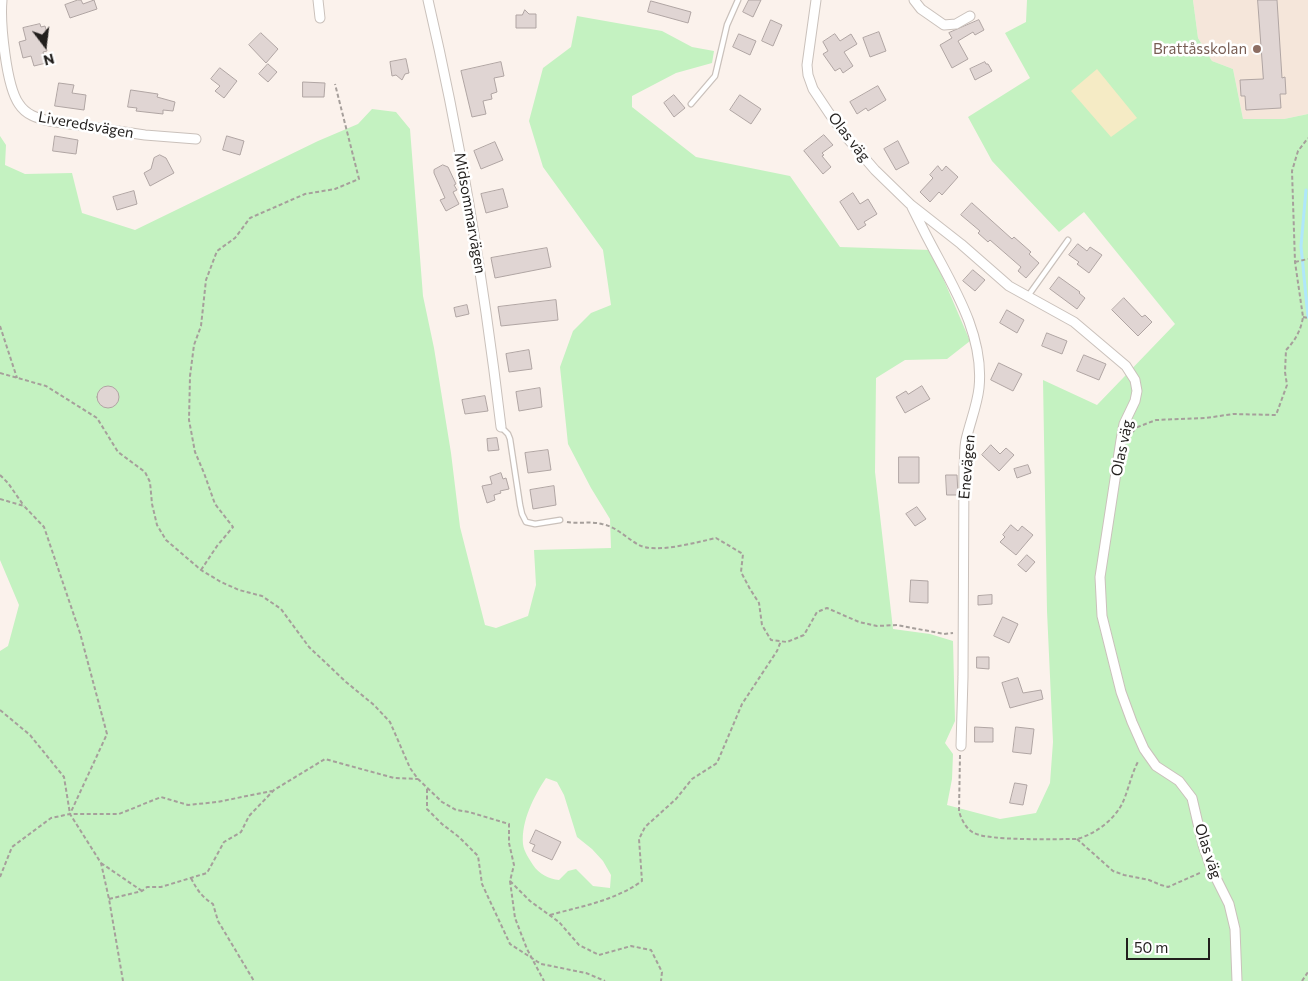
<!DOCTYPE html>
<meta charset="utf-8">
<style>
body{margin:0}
#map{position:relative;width:1308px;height:981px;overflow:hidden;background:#fbf2ec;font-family:Commissioner,sans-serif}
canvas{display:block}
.north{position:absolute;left:20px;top:20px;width:50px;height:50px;-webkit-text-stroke:4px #fff;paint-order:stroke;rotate:165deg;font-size:14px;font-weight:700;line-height:20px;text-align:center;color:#221f1d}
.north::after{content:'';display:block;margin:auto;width:18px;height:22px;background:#221f1d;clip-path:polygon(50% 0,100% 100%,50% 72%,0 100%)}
.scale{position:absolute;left:1126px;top:938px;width:84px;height:22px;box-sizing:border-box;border:2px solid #221f1d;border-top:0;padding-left:6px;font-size:15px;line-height:18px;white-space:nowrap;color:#221f1d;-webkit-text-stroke:4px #fff;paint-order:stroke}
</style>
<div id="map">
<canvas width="1308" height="981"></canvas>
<div class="north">N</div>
<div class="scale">50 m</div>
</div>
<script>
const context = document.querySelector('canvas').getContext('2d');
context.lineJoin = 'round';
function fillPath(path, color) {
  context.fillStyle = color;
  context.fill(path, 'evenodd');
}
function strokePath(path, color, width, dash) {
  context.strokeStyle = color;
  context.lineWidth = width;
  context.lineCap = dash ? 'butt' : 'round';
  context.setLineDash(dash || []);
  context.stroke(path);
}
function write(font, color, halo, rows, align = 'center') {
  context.font = font + ' Commissioner,sans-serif';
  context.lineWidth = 5;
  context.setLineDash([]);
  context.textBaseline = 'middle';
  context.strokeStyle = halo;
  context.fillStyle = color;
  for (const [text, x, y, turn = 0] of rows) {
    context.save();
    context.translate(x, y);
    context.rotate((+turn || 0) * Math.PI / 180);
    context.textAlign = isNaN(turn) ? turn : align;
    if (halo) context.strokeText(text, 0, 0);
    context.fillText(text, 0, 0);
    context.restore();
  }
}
fillPath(new Path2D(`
 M1193 0H1308V114L1284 119H1243L1233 69 1212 61 1198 38Z`), '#f5e6da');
fillPath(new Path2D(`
 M1027 0H1193L1198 38 1212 61 1233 69 1243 119H1284L1308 114V981H0V651L8 646 19 605 0 560V136L6 145 5 165 25 174 72 173 82 213 135 230 318 141 358 124 372 109 396 112 410 129 423 296 434 348 451 453 460 527 485 625 496 628 528 616 536 585 534 550 611 548 610 519 591 488 568 444 560 367 573 331 591 313 611 305 603 250 543 167 529 121 543 68 571 47 577 16 662 31 692 47 714 51 712 63 676 73 632 96V107L696 157 790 176 840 247 931 250 970 341 947 359 905 360 876 378 875 472 893 629 930 634 953 641 955 721 945 743 953 754 952 779 947 805 1000 819 1036 813 1050 783 1053 742 1047 611 1043 380 1097 405 1175 324 1084 212 1059 232 992 161 968 117 1030 78 1005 33 1026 22ZM546 778 557 782 564 795 577 837 592 849 603 861 611 875 610 888 593 886 576 869 568 871 559 880C549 879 539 874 533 865 529 858 524 852 523 844 521 821 534 796 546 778Z`), '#c4f2c1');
fillPath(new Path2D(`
 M1097 69 1137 118 1111 137 1071 91Z`), '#f5ebc5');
strokePath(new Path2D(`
 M1306 190 1301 246 1308 317`), '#b0e7fb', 3);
const building = new Path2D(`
 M78 0H81L83 4 94 0 97 9 70 18 65 5Z
 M749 0H761L753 17 743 12Z
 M1258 0H1277L1282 78 1285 77 1286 94H1280L1281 108 1246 110 1245 96H1241L1240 80 1263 79Z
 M651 1 691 12 688 23 648 12Z
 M525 10 529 14H536V28H516V15H522Z
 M771 20 782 25 773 46 762 41Z
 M979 20 984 30 975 35 973 32 958 41 968 59 952 68 940 45 952 38 949 33Z
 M40 24 41 27 45 26 48 37 44 38 47 51 43 52 46 63 34 66 31 56 23 58 19 42 26 40 23 28Z
 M879 32 886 51 870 57 863 38Z
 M261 33 278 49 266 63 249 45Z
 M739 34 756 41 750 55 733 47Z
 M835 34 840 41 851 34 857 44 844 52 853 66 843 73 840 68 835 71 823 54 828 51 823 42Z
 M406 59 409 73 405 74 402 80 396 75 392 76 390 62Z
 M501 62 504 76 494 78 497 92 491 94 492 99 483 101 486 114 472 117 461 71Z
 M985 62 986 64H988L992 71 975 80 970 69Z
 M268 64 277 72 268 82 259 74Z
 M220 68 237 81 224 98 215 91 220 86 211 79Z
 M303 82 325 83 324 97H303Z
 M59 83 74 85 72 93 86 95 84 110 55 106Z
 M878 86 886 100 868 111 866 108 857 114 850 102Z
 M131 90 158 94 157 97 175 102 173 111 163 110V114L136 111 137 108 128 107Z
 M674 95 685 108 674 117 664 103Z
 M740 95 761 109 751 124 730 110Z
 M824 135 833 145 822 153 824 155 822 156 831 167 823 174 804 151Z
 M55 136 78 140 76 154 53 151Z
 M227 136 244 141 240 155 223 150Z
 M898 141 909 163 896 170 884 149Z
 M495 142 503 160 481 169 474 151Z
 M160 155 166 158 174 173 150 186 144 173 151 169 154 158Z
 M443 165 448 167 456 184 454 185 457 190 453 192 459 204 446 211 440 200 445 198 434 173V170Z
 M938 166 942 171 946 166 958 177 942 195 939 192 930 202 920 192 933 178 930 175Z
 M503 189 508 207 486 213 481 194Z
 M134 191 137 204 117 210 113 197Z
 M853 193 860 204 868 199 877 214 864 222 866 225 858 230 840 202Z
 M972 203 1012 239 1014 237 1031 252 1029 254 1039 263 1026 278 1018 271 1021 267 990 240 988 242 978 233 980 231 961 215Z
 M1078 244 1087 251 1090 247 1102 255 1089 273 1077 264 1079 262 1069 255Z
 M547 248 551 267 495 278 491 258Z
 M973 270 985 280 975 291 963 281Z
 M1059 277 1080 292 1079 293 1085 298 1077 309 1050 289Z
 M1124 298 1142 317 1145 315 1152 322 1138 336 1112 310Z
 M556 300 558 320 501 326 498 307Z
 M467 305 469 314 456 317 454 308Z
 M1007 310 1024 320 1017 333 1000 323Z
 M1047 333 1067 341 1062 354 1042 346Z
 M529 350 532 369 509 372 506 354Z
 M1084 355 1106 364 1099 380 1077 371Z
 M999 363 1022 374 1013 391 991 380Z
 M97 397a11 11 0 1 1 22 0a11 11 0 1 1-22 0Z
 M922 386 930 399 905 413 896 397 906 391 908 394Z
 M540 388 542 407 519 411 516 392Z
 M485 396 488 411 465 414 462 400Z
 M497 438 499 450 488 451 487 439Z
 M991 445 1000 454 1006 448 1014 455 999 471 982 455Z
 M548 450 551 470 528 473 525 453Z
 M899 457H919V483H899Z
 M1028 465 1031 473 1017 478 1014 469Z
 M501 473 503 479 506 478 509 489 500 491 501 493 494 495 495 500 487 503 482 486 492 484 490 477Z
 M946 475H957L958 495H947Z
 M554 486 556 505 533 509 530 490Z
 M917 507 926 519 915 526 906 514Z
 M1011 525 1018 531 1022 526 1033 535 1016 555 1000 542 1005 537 1003 535Z
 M1027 555 1035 562 1026 572 1018 565Z
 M911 580 928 581V603L910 602Z
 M992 595V604L978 605V596Z
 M1003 617 1018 624 1009 643 994 636Z
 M977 657H989V669L977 668Z
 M1018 678 1023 693 1041 690 1043 699 1010 708 1002 683Z
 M975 727 993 728V742H975Z
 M1016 727 1034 729 1031 754 1013 752Z
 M1015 783 1027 785 1023 805 1010 803Z
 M536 830 561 842 552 860 532 851 535 845 530 843Z`);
fillPath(building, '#e0d5d3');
strokePath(building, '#b0a5a3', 1);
const service = new Path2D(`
 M691 104 715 76 727 25 738 0
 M1028 296 1068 240
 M501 427 508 434 510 439 520 505 522 514 526 522 535 524 560 520`);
const minor = new Path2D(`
 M2 0C0 22 6 86 19 104 26 115 37 118 49 121L145 135 196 139
 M318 0 320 18
 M428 0C461 141 484 284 501 427
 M816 0 807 65 808 75 813 89 829 113 848 139 875 170 910 204 961 244 1009 286 1074 322 1126 366 1135 380 1137 391 1135 401 1124 424 1121 440 1100 577 1102 616 1121 692 1132 722 1144 749 1156 766 1179 781 1192 798 1203 845 1211 868 1229 904 1235 929 1237 981
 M914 0 921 9 944 25 956 24 970 16
 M912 207C916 215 920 223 924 231 948 279 985 331 979 388 977 406 970 422 966 440 964 449 965 458 964 467L963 677 961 746`);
strokePath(service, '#cac1bb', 7);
strokePath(minor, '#cac1bb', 11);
strokePath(new Path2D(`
 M1295 262 1308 259
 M1303 317 1308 318
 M0 326 17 378
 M0 373 46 386 97 418 118 452 145 472 150 482 152 504 157 525 166 540 201 570 221 582 239 590 262 596 281 609 309 647 346 682 374 705 390 722 410 768 418 779 442 802 456 810 469 812 509 824V843L514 865 510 881 515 918 527 949 544 981
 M1133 432 1135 428 1156 420 1206 418 1233 414 1276 415 1287 385 1285 372 1286 350C1295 341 1301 330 1303 317L1295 262 1292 171 1298 151 1308 138
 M0 475 8 483 24 506
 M0 499 24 506 44 527 80 633 107 734 70 814 101 863 109 899 123 981
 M567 522C578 524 591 521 602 524 617 527 626 538 639 545 655 554 698 542 716 538L743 554 741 572 750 589 759 603 762 625 771 640 787 642 804 635 817 612 827 608 859 622 877 626 897 625 944 634 953 633
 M201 570 217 546 233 527 215 504 204 473 195 452 189 420 190 376 194 345 201 326 206 280 217 251 235 238 250 218 305 194 335 189 359 179 335 84
 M0 710 30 735 64 777 70 814
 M960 755 959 811C961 819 966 829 974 833 989 841 1056 839 1077 839 1095 834 1113 821 1122 804 1129 789 1131 774 1139 760
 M427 789V809L442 824 459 837 478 856 482 884 510 944 541 964 586 973 605 981
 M1077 839 1113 871 1124 875 1149 880 1161 885 1168 887 1202 872
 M101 863 142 891
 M0 877 12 847 51 818 70 814H119L161 797 188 805 217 802 272 791
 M191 878C197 890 202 897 213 904L218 921 254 981
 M510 881 530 901 559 922 579 945 599 955 631 946 651 950 662 972 661 981
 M109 899 142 891 147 887H161L207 873 224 842 241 832 249 816 274 790 325 759 394 778 418 779
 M550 915C582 906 614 901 642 881L639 839 645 827 676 799 692 779 717 763 742 704 777 651 781 641
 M1302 981 1308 972`), '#a69f9b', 2, [4, 2.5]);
strokePath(service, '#fff', 4.5);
strokePath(minor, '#fff', 9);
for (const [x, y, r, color] of [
 [1257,49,5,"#8d6e63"]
]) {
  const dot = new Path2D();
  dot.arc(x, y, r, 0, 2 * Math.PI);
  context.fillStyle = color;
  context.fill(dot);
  strokePath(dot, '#fff', 2);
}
write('15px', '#785e54', '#fff', [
 ["Brattåsskolan",1247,49]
], 'right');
write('15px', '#221f1d', '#fff', [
 ["Liveredsvägen",86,125,10],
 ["Olas väg",849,137,52],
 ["Midsommarvägen",470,213,80],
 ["Olas väg",1122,448,-78],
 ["Enevägen",967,467,-85],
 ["Olas väg",1208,851,72]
]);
</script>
